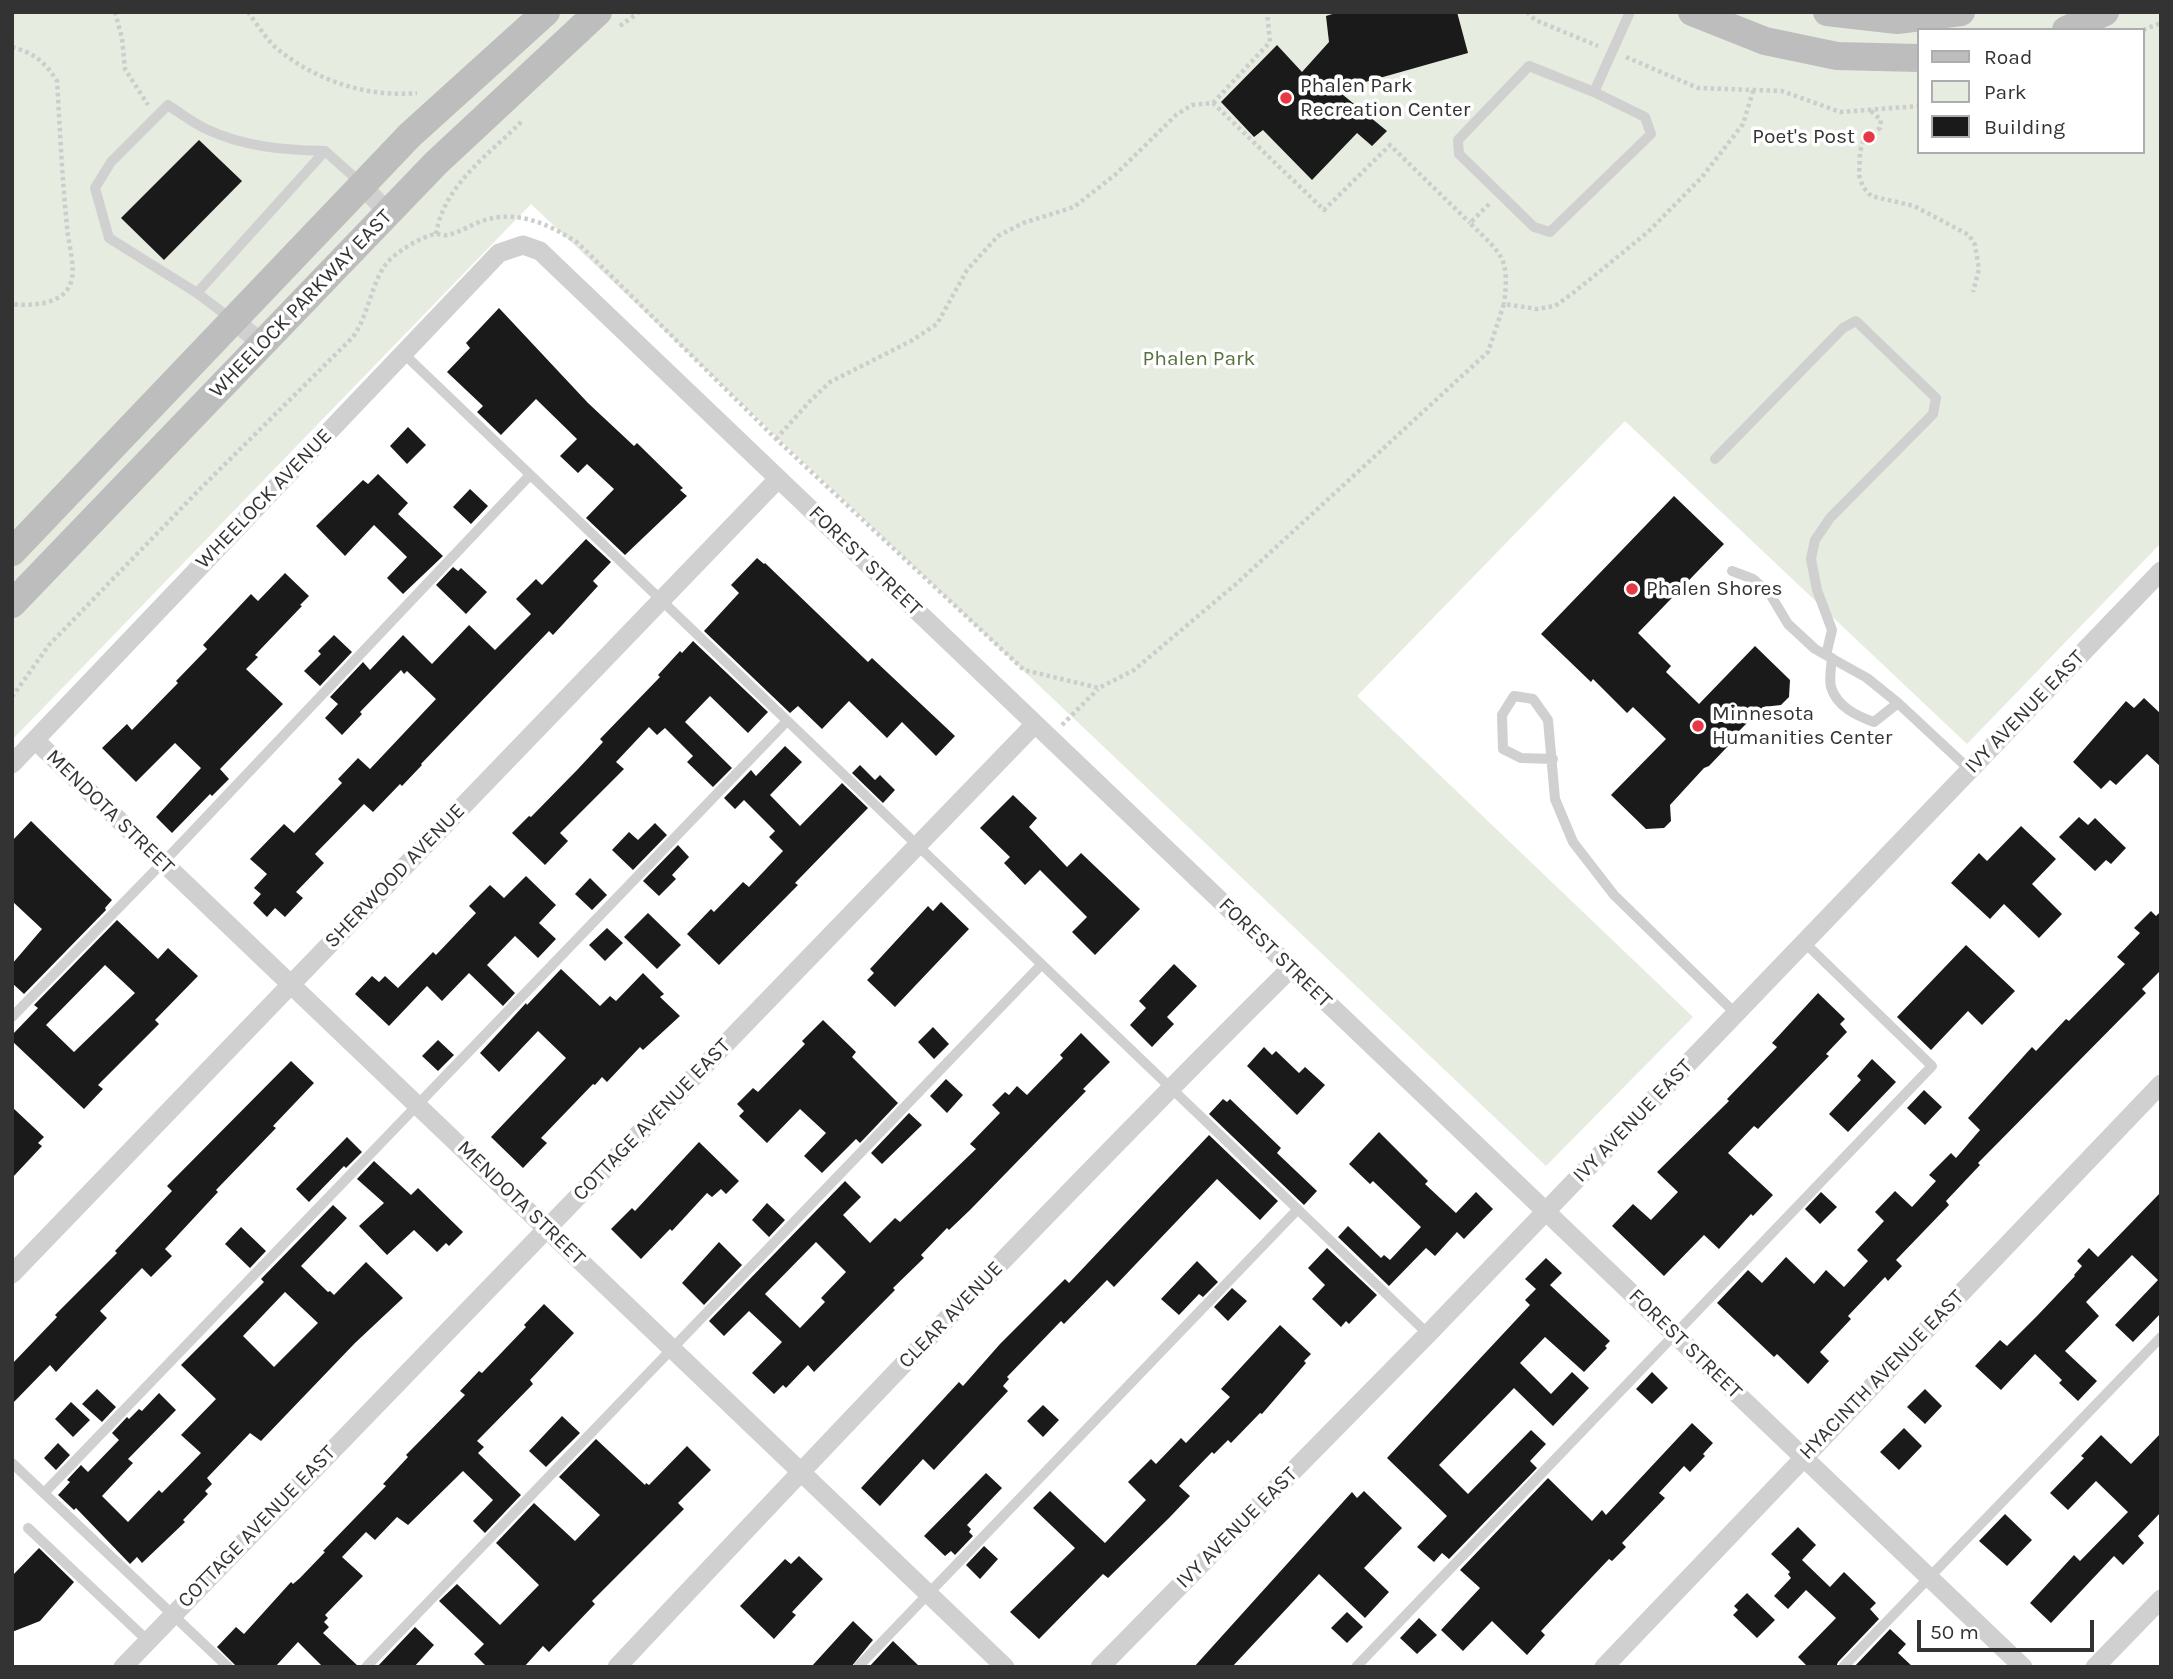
<!DOCTYPE html>
<style>
body{margin:0}
#map{position:relative;width:2173px;height:1679px;overflow:hidden;background:#fff;font-family:Karla,sans-serif}
canvas{display:block}
.frame{position:absolute;inset:0;border:14px solid #333;pointer-events:none}
.legend{position:absolute;left:1917px;top:28px;width:228px;height:126px;box-sizing:border-box;background:#fff;border:2px solid #adadad;margin:0;padding:9px 12px;list-style:none;font-size:21px;color:#333}
.legend li{display:flex;align-items:center;gap:14px;height:35px}
.legend b{width:35px;border:2px solid #adadad}
.scale{position:absolute;left:1917px;top:1620px;width:177px;height:32px;box-sizing:border-box;border:4px solid #333;border-top:0;padding-left:9px;font-size:21px;line-height:24px;white-space:nowrap;color:#333;-webkit-text-stroke:5px #fff;paint-order:stroke}
</style>
<div id="map">
<canvas width="2173" height="1679"></canvas>
<div class="frame"></div>
<ul class="legend">
<li><b style="height:9px;background:#bdbdbd"></b>Road</li>
<li><b style="height:19px;background:#e6ecdf"></b>Park</li>
<li><b style="height:19px;background:#1a1a1a"></b>Building</li>
</ul>
<div class="scale">50 m</div>
</div>
<script>
const context = document.querySelector('canvas').getContext('2d');
context.lineJoin = 'round';
function fillPath(path, color) {
  context.fillStyle = color;
  context.fill(path, 'evenodd');
}
function strokePath(path, color, width, dash) {
  context.strokeStyle = color;
  context.lineWidth = width;
  context.lineCap = dash ? 'butt' : 'round';
  context.setLineDash(dash || []);
  context.stroke(path);
}
function write(font, color, halo, rows, align = 'center') {
  context.font = font + ' Karla,sans-serif';
  context.lineWidth = 7;
  context.setLineDash([]);
  context.textBaseline = 'middle';
  context.strokeStyle = halo;
  context.fillStyle = color;
  for (const [text, x, y, turn = 0] of rows) {
    context.save();
    context.translate(x, y);
    context.rotate((+turn || 0) * Math.PI / 180);
    context.textAlign = isNaN(turn) ? turn : align;
    if (halo) context.strokeText(text, 0, 0);
    context.fillText(text, 0, 0);
    context.restore();
  }
}
fillPath(new Path2D(`
 M12 12H2161V543L1967 744 1625 421 1357 696 1693 1017 1546 1166 531 204 12 740ZM1919 30H2143V152H1919Z`), '#e6ecdf');
fillPath(new Path2D(`
 M1339 12H1457L1468 53 1337 90 1387 131 1372 146 1357 133 1312 180 1263 130 1254 137 1221 102 1277 45 1302 72 1329 42 1326 16Z
 M199 140 242 181 164 260 121 218Z
 M499 308 588 403 634 446 637 443 683 488 680 490 687 496 625 555 586 518 614 489 587 464 578 473 560 456 577 439 536 399 501 435 477 412 483 406 447 372 470 348 466 343Z
 M408 427 426 445 407 464 390 446Z
 M378 474 408 503 398 514 443 556 403 594 387 578 407 557 374 525 345 556 316 526 363 480 368 484Z
 M470 489 488 506 471 524 453 507Z
 M1674 496 1724 544 1638 633 1671 666 1666 672 1699 704 1755 646 1790 680 1789 697 1781 705 1763 707 1730 740V744L1709 766 1704 768 1670 805 1671 821 1664 828 1646 829 1611 795 1666 739 1633 707 1627 713 1593 679 1591 682 1541 634Z
 M586 539 611 562 593 581 598 586 553 635 549 631 421 764 422 765 402 786 400 784 373 812 364 804 315 854 324 863 296 892 303 898 285 917 275 908 267 917 253 903 261 894 254 888 267 874 250 859 284 824 294 833 342 783 338 779 358 758 370 769 436 699 407 671 404 674 401 670 360 712 362 714 342 735 325 718 338 704 330 697 363 662 370 670 403 635 432 664 469 625 495 650 531 614 516 599 536 579 542 585Z
 M757 558 764 564 765 563 868 662 872 658 955 736 936 756 902 722 887 738 849 701 822 729 798 706 790 713 704 631 739 593 731 585Z
 M453 567 458 571 461 568 487 592 466 614 436 585Z
 M285 573 309 596 300 605 302 606 255 655 258 657 246 669 283 704 220 769 229 779 212 796 210 794 172 833 156 817 201 768 175 743 136 782 102 748 127 724 132 730 178 683 176 681 207 649 203 645 251 594 258 601Z
 M334 635 352 652 320 686 304 671 321 654 318 651Z
 M693 641 768 712 748 733 710 696 685 722 732 768 713 787 687 762 693 756 665 728 657 735 649 727 616 762 624 769 560 833 568 841 545 865 512 833 529 816 531 817 578 769 603 742 600 739 660 677 658 675 680 651 682 653Z
 M2144 698 2161 714V767L2147 754 2116 785 2110 780 2101 789 2073 762 2126 701 2134 708Z
 M785 746 802 762 770 795 800 826 842 783 868 808 795 883 798 885 719 965 687 934 711 909 714 912 743 882 749 887 783 851 769 837 775 831 744 800 735 809 724 798 751 770 756 776Z
 M860 765 875 780 880 775 895 790 883 803 852 773Z
 M1013 795 1037 818 1029 827 1067 867 1081 853 1140 909 1095 955 1072 932 1087 917 1040 870 1025 885 1004 863 1010 857 980 828Z
 M2079 817 2088 825 2095 818 2126 848 2111 864 2106 860 2095 871 2059 837Z
 M31 821 112 900 105 908 106 910 24 994 12 983V964L42 929 12 901V841Z
 M655 823 667 835 633 870 612 850 629 832 638 840Z
 M2021 826 2056 859 2032 884 2062 914 2039 938 2004 904 1990 919 1951 883 1979 853 1987 861Z
 M678 845 689 857 672 875 676 879 659 896 643 881Z
 M526 876 556 905 539 923 556 939 538 958 515 936 487 965 515 993 503 1006 469 973 442 1001 427 986 389 1026 355 994 372 976 379 982 385 976 398 988 433 952 436 955 476 913 469 906 490 885 504 898Z
 M590 878 607 895 592 910 575 894Z
 M941 902 969 929 895 1007 867 980 874 973 870 969 928 906 933 911Z
 M2151 911 2156 916 2161 911V970L2142 989 2146 993 1978 1163 1980 1165 1946 1201 1949 1205 1896 1260 1902 1266 1888 1281 1885 1277 1848 1316 1851 1319 1820 1352 1829 1361 1808 1384 1777 1354 1774 1357 1717 1303 1748 1270 1762 1283 1786 1257 1814 1284 1826 1270 1844 1287 1868 1261 1857 1250 1884 1221 1875 1212 1895 1191 1912 1207 1936 1181 1929 1175 1951 1153 1956 1158 1980 1130 1968 1118 2032 1047 2036 1051 2066 1019 2069 1021 2125 964 2117 957 2140 933 2134 928Z
 M648 913 681 945 657 969 624 937Z
 M117 920 158 959 168 948 198 976 155 1020 159 1024 98 1085 103 1089 84 1109 12 1041V1035L38 1008 34 1005ZM105 965 135 993 74 1052 46 1025Z
 M607 928 623 943 605 961 589 945Z
 M1966 945 2015 991 1982 1025 1968 1011 1931 1050 1897 1017Z
 M1174 964 1197 986 1167 1017 1174 1024 1152 1047 1130 1025 1146 1008 1139 1001Z
 M561 969 600 1006 610 996 616 1001 643 973 664 994 660 997 680 1016 643 1050 640 1047 607 1082 602 1077 595 1085 593 1084 541 1138 547 1143 523 1168 491 1137 566 1058 538 1031 499 1072 480 1053 526 1003 527 1005Z
 M1818 993 1845 1019 1840 1024 1847 1032 1826 1054 1829 1056 1758 1129 1754 1126 1728 1153 1773 1195 1753 1216 1751 1214 1719 1249 1704 1235 1664 1276 1612 1226 1633 1204 1651 1220 1678 1192 1657 1172 1729 1101 1727 1099 1777 1047 1772 1043Z
 M823 1020 856 1052 852 1057 898 1103 860 1143 856 1139 822 1173 804 1156 826 1133 800 1109 767 1143 739 1116 744 1111 737 1104 753 1088 758 1092 805 1044 802 1041Z
 M933 1027 949 1044 934 1059 918 1042Z
 M1081 1033 1110 1062 1083 1089 1086 1091 970 1210 949 1230 947 1228 921 1255 924 1258 893 1288 895 1290 814 1372 808 1365 786 1388 783 1385 774 1394 752 1373 782 1342 749 1311 724 1336 709 1321 845 1181 861 1197 843 1215 870 1243 895 1218 900 1222 976 1149 970 1144 1000 1113 992 1105 1005 1092 1009 1095 1017 1086 1027 1095 1063 1058 1060 1055ZM816 1242 846 1272 821 1298 825 1302 800 1328 765 1294Z
 M438 1040 454 1055 438 1071 422 1056Z
 M1264 1047 1272 1055 1276 1051 1299 1073 1305 1067 1325 1085 1297 1115 1247 1066Z
 M1872 1059 1896 1082 1848 1132 1829 1114 1861 1080 1857 1076Z
 M291 1061 314 1083 273 1126 276 1128 216 1190 218 1192 165 1249 172 1256 151 1277 142 1268 100 1311 107 1318 69 1358 56 1372 50 1365 12 1404V1364L57 1317 55 1315 117 1253 115 1251 172 1191 167 1186Z
 M946 1079 963 1095 947 1113 930 1096Z
 M1924 1090 1942 1107 1925 1125 1907 1108Z
 M1223 1099 1227 1102 1230 1099 1281 1148 1277 1153 1317 1191 1304 1205 1209 1114Z
 M12 1107 44 1137 38 1143 42 1146 12 1178Z
 M909 1113 922 1125 882 1164 871 1153Z
 M1379 1132 1428 1181 1425 1184 1456 1213 1476 1192 1493 1209 1464 1239 1457 1232 1435 1256 1426 1248 1389 1286 1338 1237 1348 1226 1381 1258 1384 1255 1390 1260 1421 1227 1373 1181 1370 1184 1349 1164Z
 M1209 1135 1278 1201 1260 1220 1217 1179 1114 1287 1107 1280 1064 1324 1061 1321 1007 1377 1009 1379 1003 1386 1008 1391 934 1470 923 1459 880 1506 861 1488 959 1382 963 1386 1000 1344 1065 1279 1069 1283Z
 M347 1137 362 1152 346 1168 344 1166 309 1202 296 1189Z
 M699 1142 739 1181 726 1194 721 1189 712 1197 707 1193 672 1231 670 1229 641 1259 611 1229 632 1208 635 1211Z
 M374 1161 411 1195 418 1188 463 1232 449 1246 446 1243 437 1252 414 1230 387 1255 359 1226 384 1203 357 1179Z
 M1821 1192 1837 1207 1820 1224 1805 1209Z
 M2161 1192V1313L2133 1342 2115 1325 2158 1280 2132 1255 2086 1302 2099 1316 2065 1351 2097 1381 2078 1401 2059 1383 2062 1380 2035 1354 2001 1390 1975 1366 2000 1340 2007 1346 2037 1316 2075 1276 2074 1275 2082 1266 2077 1261 2089 1248 2098 1257Z
 M767 1203 785 1220 769 1237 752 1220Z
 M333 1205 347 1218 301 1266 328 1292 330 1291 334 1295 366 1262 403 1298 355 1343 261 1441 250 1433 207 1478 212 1484 205 1491 208 1494 183 1520 185 1522 142 1563 137 1557 130 1564 76 1508 74 1510 58 1495 70 1482 67 1480 81 1465 88 1472 119 1440 112 1433 127 1417 129 1419 139 1409 142 1411 159 1393 176 1410 128 1459 133 1463 102 1496 128 1522 159 1490 162 1493 201 1453 181 1435 216 1399 181 1365 264 1282 261 1279ZM285 1292 318 1323 274 1367 243 1336Z
 M241 1227 266 1251 250 1268 225 1244Z
 M719 1242 742 1265 704 1305 682 1283Z
 M1327 1248 1377 1295 1349 1324 1346 1321 1341 1327 1312 1299 1325 1285 1308 1268Z
 M1546 1258 1562 1273 1550 1285 1610 1341 1605 1346 1607 1348 1584 1372 1545 1337 1520 1363 1551 1394 1572 1372 1589 1388 1553 1426 1514 1388 1439 1465 1468 1494 1531 1430 1546 1444 1530 1461 1537 1468 1449 1559 1442 1553 1434 1562 1417 1547 1447 1516 1387 1458 1530 1305 1525 1300 1536 1289 1525 1279Z
 M1197 1261 1218 1282 1203 1297 1199 1294 1179 1315 1161 1299Z
 M1232 1288 1247 1301 1228 1321 1214 1307Z
 M544 1304 574 1333 530 1380 533 1384 477 1441 484 1447 478 1453 521 1495 485 1533 473 1521 493 1500 463 1471 408 1525 397 1517 375 1540 366 1532 342 1557 363 1576 325 1615 328 1618 324 1622 329 1627 323 1633 359 1667H323L298 1642 275 1667H237L217 1647 236 1627 244 1634 291 1582 293 1584 300 1578 325 1552 323 1551 386 1486 383 1484 408 1457 406 1455 465 1395 460 1391 479 1371 482 1373 526 1327 524 1325Z
 M1280 1325 1311 1354 1304 1361 1306 1363 1262 1414 1260 1413 1231 1443 1228 1440 1214 1454 1212 1452 1179 1486 1190 1496 1169 1518 1108 1578 1103 1574 1039 1639 1010 1612 1075 1548 1033 1508 1050 1491 1105 1543 1146 1500 1128 1482 1151 1459 1156 1464 1181 1438 1186 1443 1230 1397 1221 1389Z
 M1652 1372 1668 1388 1652 1404 1636 1389Z
 M97 1389 116 1407 102 1422 82 1404Z
 M1925 1389 1942 1406 1925 1424 1907 1407Z
 M71 1402 90 1420 73 1437 55 1419Z
 M1043 1405 1059 1420 1043 1437 1027 1421Z
 M562 1416 580 1433 546 1467 529 1451Z
 M1692 1423 1713 1443 1703 1454 1705 1456 1690 1472 1684 1466 1659 1493 1665 1498 1622 1543 1626 1547 1612 1561 1609 1559 1574 1596 1541 1631 1545 1635 1527 1655 1492 1621 1463 1651 1441 1630 1480 1588 1460 1570 1548 1478 1592 1521 1602 1510 1606 1515Z
 M1904 1428 1922 1446 1899 1470 1880 1452Z
 M2161 1433V1512L2138 1536 2144 1543 2123 1565 2114 1556 2051 1623 2030 1603 2074 1555 2080 1561 2128 1512 2096 1481 2068 1510 2050 1493 2084 1458 2081 1456 2101 1435 2131 1464Z
 M596 1439 645 1485 646 1483 649 1485 687 1446 711 1470 678 1503 684 1509 592 1601 595 1604 549 1652 543 1646 524 1667H487L474 1654 484 1644 439 1601 457 1584 500 1625 539 1585 496 1543 534 1503 575 1541 600 1515 559 1477Z
 M58 1443 70 1455 56 1470 44 1458Z
 M986 1473 1002 1488 967 1525 971 1529 969 1532 973 1536 955 1555 951 1551 945 1556 924 1536Z
 M1364 1491 1402 1528 1364 1568 1389 1592 1365 1618 1319 1574 1232 1667H1194L1352 1492 1357 1498Z
 M2005 1514 2032 1540 2007 1566 1979 1541Z
 M1798 1527 1816 1545 1802 1560 1830 1587 1844 1572 1876 1603 1870 1609 1879 1619 1838 1662 1836 1667H1808L1798 1657 1836 1618 1806 1590 1788 1609 1774 1596 1791 1578 1788 1574 1790 1572 1771 1554Z
 M984 1546 998 1559 980 1579 966 1565Z
 M39 1548 74 1582 40 1621 12 1632V1576Z
 M799 1556 823 1579 792 1612 796 1615 774 1639 740 1606 785 1559 791 1564Z
 M1747 1593 1775 1620 1757 1638 1733 1615 1738 1610 1734 1606Z
 M1347 1612 1363 1627 1347 1643 1331 1628Z
 M1419 1618 1437 1635 1417 1654 1400 1638Z
 M853 1621 873 1640 851 1667H811Z
 M415 1627 434 1645 414 1667H377Z
 M1890 1629 1906 1644 1898 1653 1913 1667H1854Z
 M893 1641 920 1667H869Z`), '#1a1a1a');
strokePath(new Path2D(`
 M115 12 122 38 125 69 148 105
 M248 12C256 23 265 37 275 47 314 80 367 98 417 93
 M1527 12 1535 20 1598 46
 M620 26 639 12
 M2143 30 2161 23
 M12 47C34 53 45 62 57 81 60 129 62 178 67 226 68 244 77 269 70 285 61 305 31 306 12 304
 M1626 57 1698 88 1782 91 1840 112 1919 106
 M1213 103 1270 42 1267 12
 M1871 111 1881 120 1880 128 1863 142 1860 152 1859 175 1863 187 1871 196 1914 206 1969 235 1975 245 1979 269 1973 292
 M1489 204 1470 223C1502 255 1510 257 1504 304
 M436 234C444 184 491 153 523 120
 M776 439 810 401 830 382 911 341 937 324 967 270 998 236 1023 223 1074 207 1116 174 1176 115 1192 105 1213 103 1324 210 1390 145 1470 223
 M12 697 49 645 200 489 353 337C369 314 371 284 386 264 394 253 424 235 436 234 440 234 444 236 447 235 459 233 470 225 482 221 517 209 549 224 578 243L776 439 1024 670 1099 688 1134 670 1236 584 1488 352 1504 304 1537 309 1555 306 1573 293 1648 232 1702 177 1743 124 1754 88
 M1062 725 1098 689`), '#cdcdcd', 4.5, [3.5, 3.5]);
strokePath(new Path2D(`
 M1529 66 1594 92 1645 117 1651 134 1550 232 1534 227 1459 154 1458 140Z
 M1594 92 1630 12
 M197 293 325 151
 M230 318 197 293 109 238 95 188 111 162 168 105C180 113 193 123 206 129 244 147 284 150 325 151L361 183
 M403 353 1428 1334
 M1715 459 1843 328 1856 321 1936 398 1933 414 1830 518 1815 540 1811 559 1817 590 1832 630 1826 655
 M1732 571 1753 579 1770 594 1788 624 1815 649 1867 678 1898 703 1970 770
 M1832 658C1831 667 1829 679 1831 687 1837 707 1857 716 1874 722L1898 703
 M1553 759 1521 758 1503 749 1502 715 1514 696 1533 699 1548 720 1555 799 1573 842 1614 895 1736 1014
 M12 1017 176 849 530 475
 M12 1463 228 1667
 M44 1493 787 721
 M28 1528 148 1641
 M366 1667 1041 965
 M858 1667 1298 1209
 M1356 1667 1932 1066 1804 942
 M1843 1667 2161 1337`), '#d0d0d0', 10);
strokePath(new Path2D(`
 M362 185 388 213
 M233 320 263 344
 M35 740 1005 1667
 M12 764 499 253 523 245 540 251 2023 1667
 M12 1274 778 479
 M123 1667 1035 724
 M617 1667C839 1431 1061 1196 1291 968
 M1100 1667 1428 1334 2161 571
 M1604 1667 2161 1084
 M2095 1667 2161 1599`), '#d0d0d0', 19);
strokePath(new Path2D(`
 M1692 12 1765 41 1837 56 1919 58
 M1827 12 1897 20 1961 12
 M2066 30 2105 12
 M12 552 410 135 546 12
 M12 604 436 163 598 12`), '#bdbdbd', 28);
for (const [x, y, r, color] of [
 [1286,98,7,"#e63946"],
 [1869,137,7,"#e63946"],
 [1632,589,7,"#e63946"],
 [1698,726,7,"#e63946"]
]) {
  const dot = new Path2D();
  dot.arc(x, y, r, 0, 2 * Math.PI);
  context.fillStyle = color;
  context.fill(dot);
  strokePath(dot, '#fff', 2.5);
}
write('21px', '#333', '#fff', [
 ["Phalen Park",1300,86],
 ["Recreation Center",1300,110],
 ["Poet's Post",1855,137,"right"],
 ["Phalen Shores",1646,589],
 ["Minnesota",1712,714],
 ["Humanities Center",1712,738]
], 'left');
write('21px', '#333', '#fff', [
 ["WHEELOCK PARKWAY EAST",301,304,-46],
 ["WHEELOCK AVENUE",264,499,-46],
 ["FOREST STREET",865,561,44],
 ["IVY AVENUE EAST",2025,712,-46],
 ["MENDOTA STREET",110,812,44],
 ["SHERWOOD AVENUE",395,876,-46],
 ["FOREST STREET",1275,953,44],
 ["COTTAGE AVENUE EAST",652,1120,-46],
 ["IVY AVENUE EAST",1633,1121,-46],
 ["MENDOTA STREET",521,1203,44],
 ["CLEAR AVENUE",951,1315,-46],
 ["FOREST STREET",1685,1344,44],
 ["HYACINTH AVENUE EAST",1882,1375,-46],
 ["COTTAGE AVENUE EAST",257,1527,-46],
 ["IVY AVENUE EAST",1237,1528,-45]
]);
write('21px', '#56703f', '#fff', [
 ["Phalen Park",1199,359]
]);
</script>
